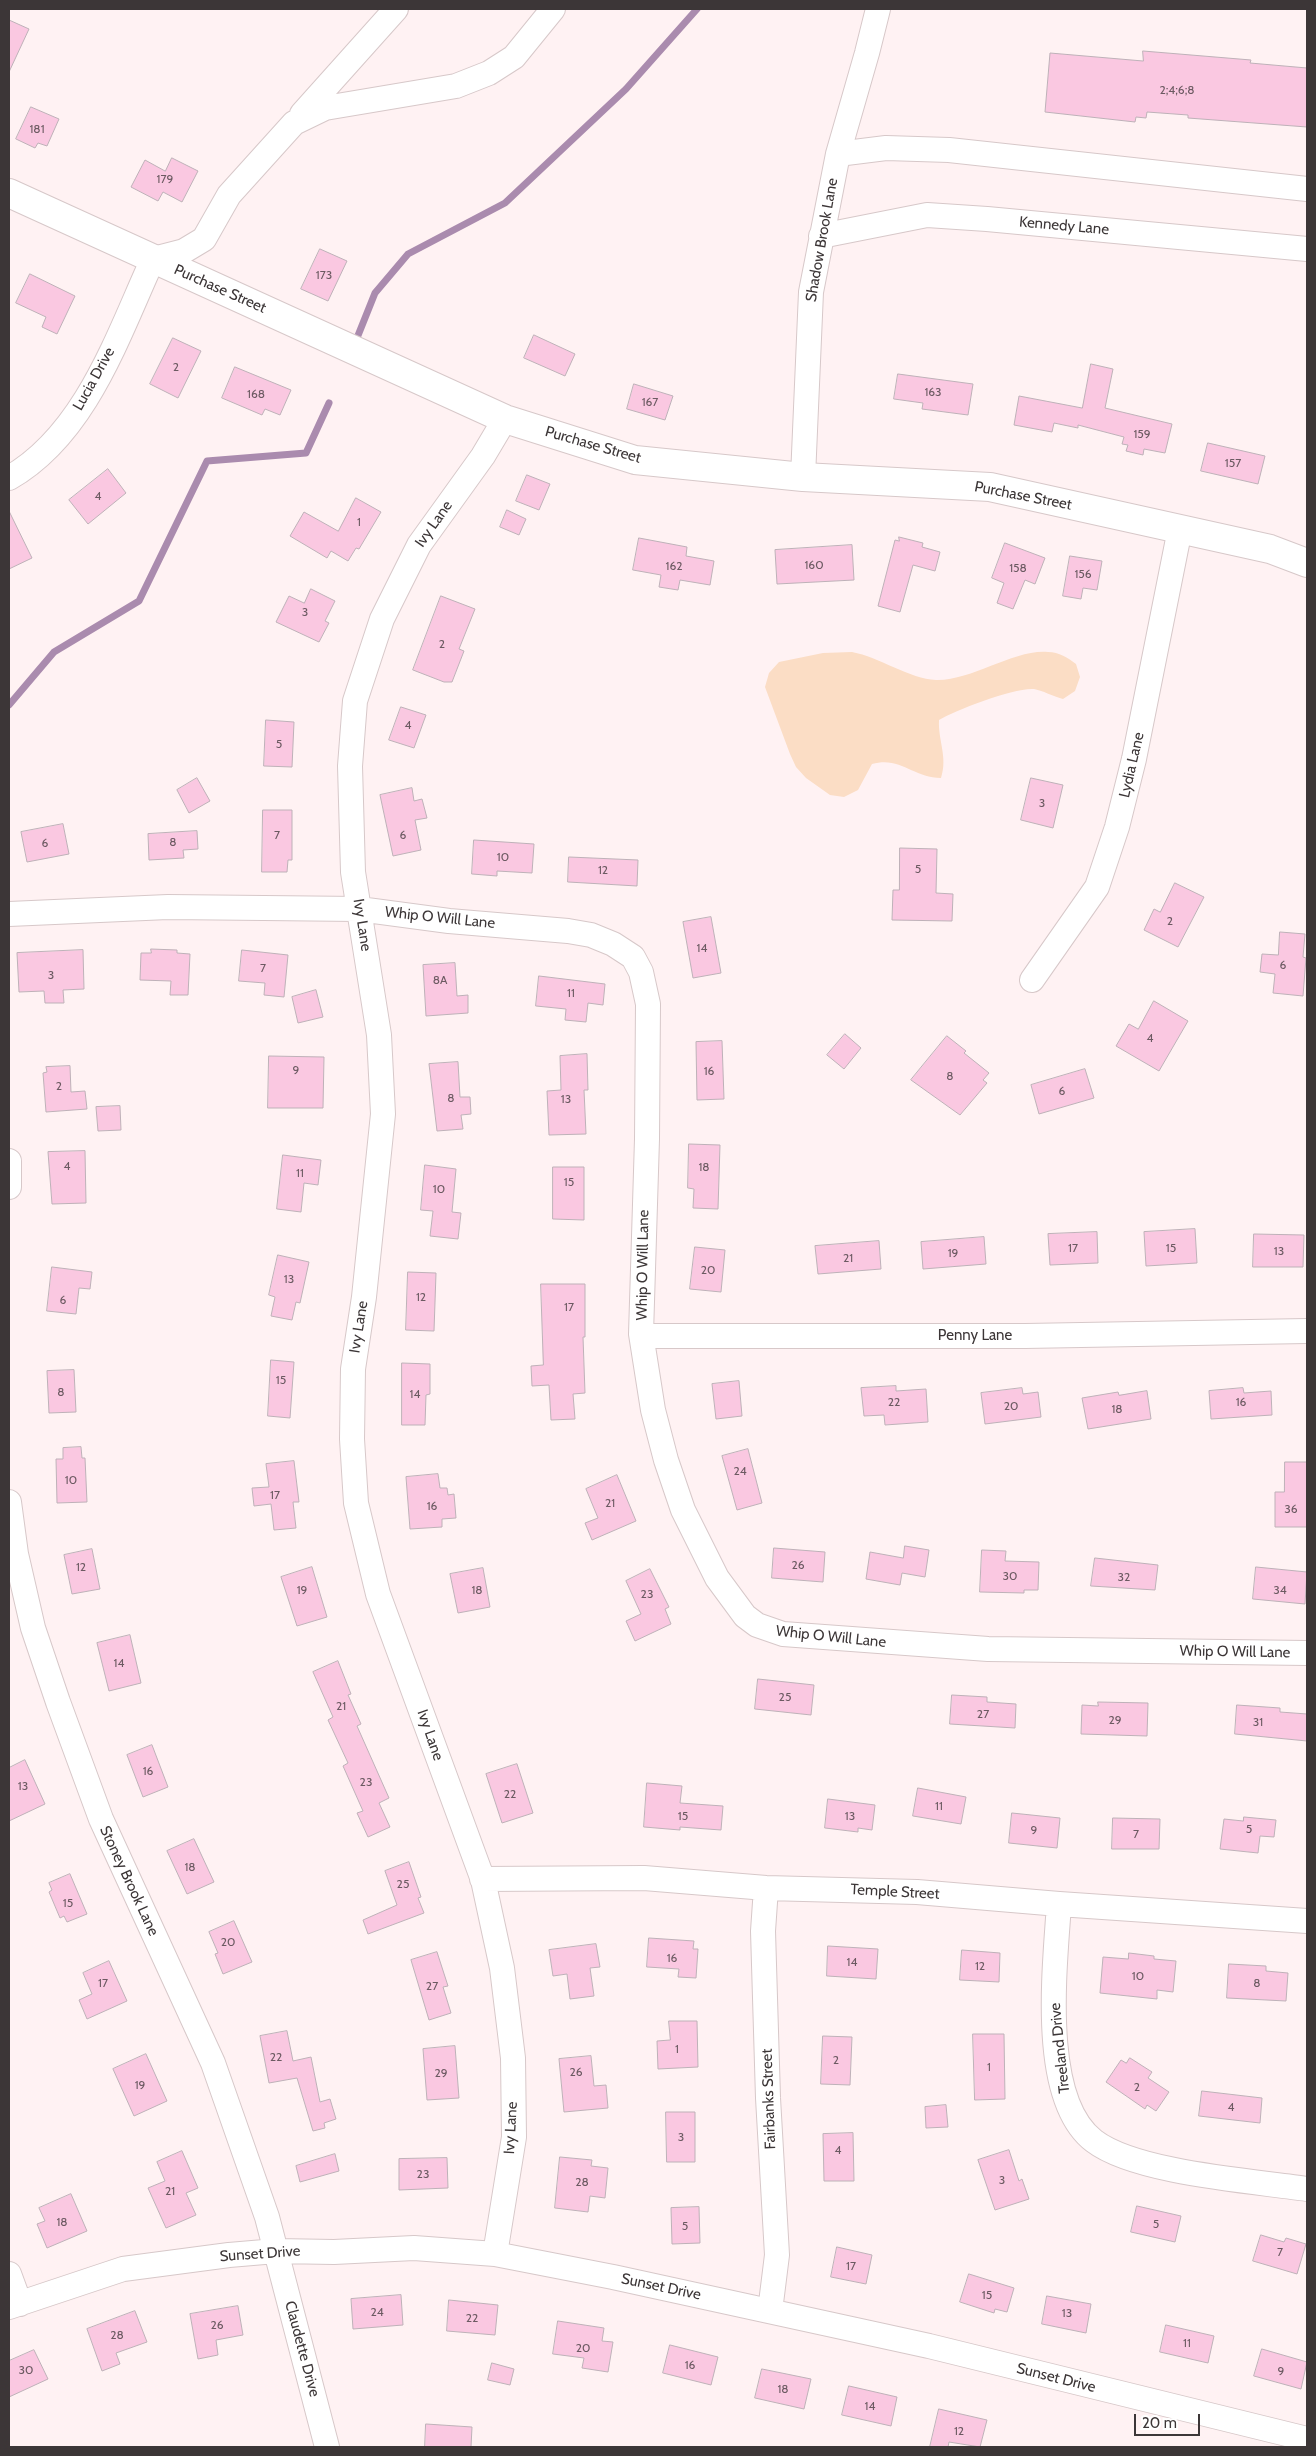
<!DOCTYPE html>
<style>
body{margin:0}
#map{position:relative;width:1316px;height:2456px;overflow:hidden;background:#fff2f3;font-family:Cabin,sans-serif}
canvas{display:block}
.frame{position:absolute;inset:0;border:10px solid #3c3637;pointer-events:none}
.scale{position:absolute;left:1134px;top:2414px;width:66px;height:22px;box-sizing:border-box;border:2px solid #3c3637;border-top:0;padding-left:6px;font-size:15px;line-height:18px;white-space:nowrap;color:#3c3637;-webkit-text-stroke:4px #fff;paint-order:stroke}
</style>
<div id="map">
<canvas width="1316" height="2456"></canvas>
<div class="frame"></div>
<div class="scale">20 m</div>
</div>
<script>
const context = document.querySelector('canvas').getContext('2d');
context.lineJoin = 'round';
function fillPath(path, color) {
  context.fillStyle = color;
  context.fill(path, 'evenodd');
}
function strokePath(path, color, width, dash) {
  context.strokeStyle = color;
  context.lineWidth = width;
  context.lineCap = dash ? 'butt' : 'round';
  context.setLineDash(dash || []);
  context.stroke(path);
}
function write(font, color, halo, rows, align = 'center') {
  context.font = font + ' Cabin,sans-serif';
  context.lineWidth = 5;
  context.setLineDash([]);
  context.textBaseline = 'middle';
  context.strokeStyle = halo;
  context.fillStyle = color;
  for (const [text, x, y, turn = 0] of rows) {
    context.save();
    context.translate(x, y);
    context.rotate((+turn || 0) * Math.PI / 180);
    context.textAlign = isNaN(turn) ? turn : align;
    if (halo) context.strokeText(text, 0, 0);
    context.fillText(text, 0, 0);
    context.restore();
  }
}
fillPath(new Path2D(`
 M852 652C879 657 910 679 936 680 972 681 1014 649 1048 652 1059 652 1068 658 1076 664L1080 677 1075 691 1063 699C1055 697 1041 690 1034 689 1016 687 955 710 939 720 938 741 948 757 941 778 913 778 901 756 872 764L858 790 844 797 830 795 806 778 796 767 790 754 765 687 769 673 779 662 823 653Z`), '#fbddc5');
strokePath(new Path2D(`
 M357 338 375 293 408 254 505 203 626 89 697 9
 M9 705 54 652 139 601 207 461 306 453 329 403`), '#aa8bae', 7);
const building = new Path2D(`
 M9 20 29 29 9 72Z
 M1143 51 1251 60 1250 63 1307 68V127L1188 118V115L1147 112 1146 118 1136 117 1135 122 1045 112 1050 53 1143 61Z
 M31 107 59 119 47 146 38 143 35 148 16 139Z
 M172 158 198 171 182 202 163 192 158 201 131 187 145 160 165 171Z
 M320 249 347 261 328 301 301 289Z
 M30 274 75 296 57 334 42 327 46 317 16 303Z
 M534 335 575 354 565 376 524 358Z
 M173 338 201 351 178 398 150 384Z
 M1091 364 1113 369 1105 408 1172 424 1165 453 1144 449 1143 455 1126 451 1128 445 1122 444 1124 437 1078 425V428L1054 423 1052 432 1014 425 1019 396 1082 408Z
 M235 367 291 390 280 415 265 409 262 415 222 398Z
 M898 374 973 384 968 415 922 409 923 403 894 399Z
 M634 384 673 396 665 420 627 409Z
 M1208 443 1265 456 1258 484 1201 471Z
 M108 469 126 493 88 524 69 500Z
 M527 475 550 484 539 510 516 501Z
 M356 498 381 512 359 549 356 548 348 561 331 551 327 558 290 536 304 512 338 531Z
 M507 510 526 519 519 535 500 527Z
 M9 511 32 558 9 569Z
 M899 537 923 543 922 547 940 552 935 571 913 565 900 612 878 606 895 540 899 541Z
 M639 538 687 547 686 556 714 561 710 585 680 580 678 590 659 587 661 575 633 570Z
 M1005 543 1045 558 1035 584 1025 580 1013 609 997 603 1004 583 992 578Z
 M852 545 854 580 777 584 775 550Z
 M1070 556 1102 561 1097 590 1083 588 1081 599 1063 596Z
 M311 589 335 601 325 621 329 623 319 642 276 622 289 596 304 603Z
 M441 596 475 609 459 649 464 651 452 682H444L413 670Z
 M401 707 426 715 414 748 389 740Z
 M266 720 294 722 292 767 264 766Z
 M197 778 210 801 189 813 177 790Z
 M1031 778 1063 785 1053 828 1021 820Z
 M412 788 414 801 422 799 427 818 415 820 421 850 393 856 380 795Z
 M263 810H292V860H288L287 872H262Z
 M63 824 69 854 27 862 21 832Z
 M197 831 198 849 183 850 184 858 149 860 148 834Z
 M474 840 534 844 532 873 497 871V876L472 874Z
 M900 848 937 849 936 893 953 894 952 921 892 920 893 890H899Z
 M569 857 638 860 637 886 568 882Z
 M1175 883 1204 897 1178 947 1144 930 1154 909 1160 912Z
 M711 917 721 973 693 978 683 922Z
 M1280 932 1305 934 1303 957 1306 958 1303 996 1273 993 1275 974 1260 972 1262 954 1278 955Z
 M151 949 177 950V953L190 954 188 995H170L171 981 140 980 141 953H151Z
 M83 950 84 989 63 990 64 1003H45L44 991 19 992 17 953Z
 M242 950 288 955 284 997 264 995 265 983 239 981Z
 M455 963 457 996 468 995V1013L426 1016 423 965Z
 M539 976 605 984 603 1005 588 1003 586 1022 565 1020 566 1009 536 1006Z
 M316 990 323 1017 298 1023 292 997Z
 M1154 1001 1188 1021 1159 1071 1116 1046 1129 1024 1138 1029Z
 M845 1034 861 1048 844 1069 827 1055Z
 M947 1036 966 1051 964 1053 989 1073 983 1080 987 1083 960 1115 911 1080Z
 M722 1041 724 1099 697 1100 696 1042Z
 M587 1054 588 1090H584L586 1134 549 1135 547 1091 561 1090 560 1056Z
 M269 1056 324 1057 323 1108H268Z
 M458 1062 460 1097H470L471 1114 461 1115 463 1129 437 1131 429 1064Z
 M70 1066 71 1092 85 1091 87 1109 46 1112 43 1073 47 1072 46 1067Z
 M1085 1069 1094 1098 1039 1114 1031 1085Z
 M120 1106 121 1130 98 1131 96 1107Z
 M689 1144 720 1145 718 1209 693 1208 694 1189 688 1188Z
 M85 1151 86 1203 52 1204 48 1152Z
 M283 1155 321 1160 318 1185 304 1183 301 1212 277 1209Z
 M425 1165 456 1169 452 1212 461 1213 458 1239 430 1236 433 1211 421 1210Z
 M553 1167H584V1220L553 1219Z
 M1195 1229 1197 1263 1146 1266 1144 1232Z
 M1097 1232 1098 1263 1050 1265 1048 1234Z
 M1254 1234 1304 1235 1303 1267H1253Z
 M984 1237 986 1264 923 1269 921 1242Z
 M879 1241 881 1269 818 1274 815 1246Z
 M695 1247 725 1250 721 1292 690 1289Z
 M278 1255 309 1262 300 1303 296 1302 292 1320 271 1316 275 1297 269 1295Z
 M52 1267 92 1272 90 1289 79 1288 76 1314 47 1311Z
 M408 1272 436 1273 434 1331 406 1330Z
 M541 1284H585V1337H583L585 1393 573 1394 575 1419 551 1420 549 1385 532 1386 531 1366 543 1365Z
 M271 1360 294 1362 290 1418 268 1416Z
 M402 1363 430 1364V1394L426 1395 425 1425H402Z
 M74 1370 76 1412 49 1413 47 1371Z
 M739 1381 742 1416 716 1419 712 1384Z
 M896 1386V1391L926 1389 928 1422 885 1425 884 1415 864 1416 861 1388Z
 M1022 1388 1023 1394 1038 1392 1041 1417 985 1424 981 1393Z
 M1243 1388 1244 1393 1271 1391 1272 1415 1211 1419 1209 1391Z
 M1147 1391 1151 1419 1088 1429 1082 1398 1118 1392 1119 1395Z
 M81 1447 82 1458H85L87 1502 57 1503 56 1459H63V1448Z
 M748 1449 762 1503 737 1510 722 1456Z
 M294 1461 299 1502H293L296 1528 274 1530 271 1504 254 1506 252 1488 269 1487 266 1464Z
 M1285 1462H1307V1527H1275V1492H1284Z
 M438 1474 440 1488H447L448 1495 454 1494 456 1518 442 1519V1527L410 1529 406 1477Z
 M617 1475 636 1521 592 1540 585 1523 598 1518 586 1489Z
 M905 1546 929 1550 925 1577 902 1573 900 1585 866 1579 870 1552 903 1558Z
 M774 1548 825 1552 823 1582 772 1578Z
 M92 1549 100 1589 72 1594 64 1555Z
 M982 1550 1006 1551 1005 1561 1039 1562 1038 1590H1024V1593L980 1592Z
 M1095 1558 1158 1565 1155 1590 1091 1586Z
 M312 1567 327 1617 297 1626 281 1577Z
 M1256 1567 1307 1572 1305 1604 1253 1599Z
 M483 1568 490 1607 458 1613 450 1574Z
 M650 1569 669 1607 665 1609 671 1624 635 1641 626 1621 641 1614 626 1581Z
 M130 1635 141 1683 109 1691 97 1643Z
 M338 1661 351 1694 348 1695 361 1724 357 1726 389 1798 379 1803 390 1827 368 1837 357 1813 363 1811 343 1766 348 1763 328 1720 333 1717 313 1672Z
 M758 1679 814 1685 811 1715 755 1709Z
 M952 1695 987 1697V1702L1016 1704 1015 1728 950 1724Z
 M1098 1702 1148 1703 1147 1736 1081 1734 1082 1705 1098 1706Z
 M1237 1705 1280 1708V1712L1307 1714V1741L1235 1734Z
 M152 1745 168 1787 143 1797 127 1755Z
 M25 1760 45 1804 9 1821V1768Z
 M517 1764 533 1813 502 1823 486 1774Z
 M647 1783 682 1786 680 1803 723 1806 721 1830 680 1827V1830L644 1827Z
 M918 1788 966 1797 961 1824 913 1816Z
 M828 1799 875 1805 872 1830 858 1828V1832L825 1828Z
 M1012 1813 1060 1818 1057 1848 1009 1843Z
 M1244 1817 1276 1820 1274 1837 1260 1836 1258 1853 1220 1849 1224 1819 1243 1821Z
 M1113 1818 1160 1819 1159 1849H1112Z
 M194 1839 214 1882 187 1894 167 1851Z
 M409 1862 421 1897 418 1898 424 1913 368 1934 363 1920 397 1905 385 1871Z
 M70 1874 87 1914 67 1922 64 1916 60 1918 49 1892 52 1890 49 1883Z
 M234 1921 252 1962 223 1974 215 1954 218 1953 209 1932Z
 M649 1938 694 1941 693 1949H698L696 1978 678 1977 679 1969 647 1967Z
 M596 1944 600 1967 590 1968 594 1996 570 1999 567 1974 553 1976 549 1950Z
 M828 1946 878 1949 876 1979 827 1976Z
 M962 1950 1000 1953 999 1982 960 1980Z
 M437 1952 448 1986 443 1987 451 2013 429 2020 411 1960Z
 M1129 1953 1154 1956V1959L1176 1961 1173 1992 1157 1990V1999L1100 1993 1103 1957 1128 1959Z
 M109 1961 127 2001 87 2019 79 2000 92 1994 83 1973Z
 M1229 1964 1266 1966V1971L1288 1973 1286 2001 1227 1998Z
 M669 2021H697L698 2067 658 2069 657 2041 670 2040Z
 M287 2031 293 2061 311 2057 320 2102 330 2099 336 2119 324 2123 325 2128 313 2131 297 2078 269 2083 260 2036Z
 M973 2034H1004L1005 2099 975 2100Z
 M823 2036 852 2037 850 2085 821 2084Z
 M455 2046 459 2098 427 2100 423 2049Z
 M146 2054 167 2101 134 2116 113 2069Z
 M591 2056 594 2086 606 2085 608 2108 564 2112 559 2059Z
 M1130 2058 1152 2072 1148 2078 1169 2092 1156 2111 1147 2105 1145 2109 1106 2082 1121 2060 1126 2063Z
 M1202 2091 1262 2098 1260 2123 1199 2116Z
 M946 2105 948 2127 926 2128 925 2107Z
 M666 2112H695V2162H667Z
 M853 2133 854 2181H824L823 2134Z
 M1009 2150 1019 2181 1022 2179 1029 2199 995 2210 978 2160Z
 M182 2151 198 2188 186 2193 196 2215 166 2228 148 2188 165 2181 157 2162Z
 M335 2154 339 2171 300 2182 296 2166Z
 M560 2157 592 2160 591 2166 608 2168 605 2198 590 2196 588 2212 555 2208Z
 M447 2158 448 2188 399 2190V2159Z
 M71 2194 87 2231 47 2248 37 2224 45 2221 39 2208Z
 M1137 2206 1181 2216 1175 2242 1131 2232Z
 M699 2207 700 2243 672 2244 671 2208Z
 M1261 2235 1284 2242 1286 2238 1306 2244 1297 2274 1253 2261Z
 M837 2247 872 2255 866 2284 831 2277Z
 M969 2274 1014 2288 1007 2312 995 2309 994 2313 960 2302Z
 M401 2295 403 2325 353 2329 351 2299Z
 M1047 2296 1091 2304 1086 2333 1042 2324Z
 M449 2300 498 2305 495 2335 447 2331Z
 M238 2306 243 2335 216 2340 218 2355 198 2359 190 2314Z
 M135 2311 147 2342 116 2353 120 2364 102 2371 87 2329Z
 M558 2321 604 2328 602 2341 613 2342 608 2372 582 2368 584 2358 553 2354Z
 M1166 2325 1214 2336 1208 2363 1160 2352Z
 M670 2345 718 2357 711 2385 663 2373Z
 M1262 2349 1307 2362 1301 2389 1254 2376Z
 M34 2350 48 2379 9 2397V2361Z
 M492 2363 514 2369 510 2385 488 2380Z
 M762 2369 811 2379 804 2409 755 2398Z
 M849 2386 897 2397 891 2426 842 2415Z
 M939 2409 987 2420 980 2447 949 2442 948 2447H930Z
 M426 2424 472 2427 471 2447H425Z`);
fillPath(building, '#fac8e1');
strokePath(building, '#beb1b8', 1);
const street = new Path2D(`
 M302 114 396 9
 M838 154 886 148 949 150 1307 189
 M821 236 927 215 987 219 1307 249
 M803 477 811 292 838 154 867 53 878 9
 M9 478C86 434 118 335 153 259L184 251 204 239 229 195 294 123 325 108 456 86 489 73 514 57 553 9
 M9 914 168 907 359 909 449 921 568 931 591 935 613 944 633 957 641 972 648 1004 647 1139 641 1334 653 1410 666 1460 683 1510 717 1578 745 1616 757 1625 783 1634 988 1649 1307 1653
 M1032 980 1097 887 1117 827 1134 759 1180 529
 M9 1161V1187
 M642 1336H1025L1307 1331
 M9 1502 16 1554 33 1628 58 1702 101 1819 213 2063 267 2217 327 2447
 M482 1879 644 1878 766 1888 917 1892 1059 1904 1307 1921
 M766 1888 763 1931 768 2098 777 2255 770 2311
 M1059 1904C1055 1967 1039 2099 1094 2141 1136 2173 1252 2181 1307 2189
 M495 2254 514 2137 513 2058 502 1968 483 1880 378 1594 356 1503 352 1439 353 1369 364 1297 383 1114 379 1035 353 872 350 766 355 701 382 619 419 545 483 456 505 419
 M9 2274 20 2304
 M9 2307 123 2269 229 2255 276 2251 334 2252 414 2248 495 2254 613 2277 929 2346 1307 2439`);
const secondary = new Path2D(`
 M9 193 505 419 635 460 803 477 990 487 1270 549 1307 563`);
strokePath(street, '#d7c8c9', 26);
strokePath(secondary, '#d7c8c9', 30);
strokePath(street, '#fff', 24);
strokePath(secondary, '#fff', 28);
write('12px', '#6c5a62', null, [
 ["2;4;6;8",1177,90],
 ["181",37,129],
 ["179",165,179],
 ["173",324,275],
 ["2",176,367],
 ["163",933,392],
 ["168",256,394],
 ["167",650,402],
 ["159",1142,434],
 ["157",1233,463],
 ["4",98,496],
 ["1",359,522],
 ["160",814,565],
 ["162",674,566],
 ["158",1018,568],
 ["156",1083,574],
 ["3",305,612],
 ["2",442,644],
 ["4",408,725],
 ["5",279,744],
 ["3",1042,803],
 ["7",277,835],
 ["6",403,835],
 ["8",173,842],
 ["6",45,843],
 ["10",503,857],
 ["5",918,869],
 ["12",603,870],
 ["2",1170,921],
 ["14",702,948],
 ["6",1283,965],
 ["7",263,968],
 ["3",51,975],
 ["8A",440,980],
 ["11",571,993],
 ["4",1150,1038],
 ["9",296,1070],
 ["16",709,1071],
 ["8",950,1076],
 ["2",59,1086],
 ["6",1062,1091],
 ["8",451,1098],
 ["13",566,1099],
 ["4",67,1166],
 ["18",704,1167],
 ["11",300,1173],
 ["15",569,1182],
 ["10",439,1189],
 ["17",1073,1248],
 ["15",1171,1248],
 ["13",1279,1251],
 ["19",953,1253],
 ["21",848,1258],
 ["20",708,1270],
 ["13",289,1279],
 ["12",421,1297],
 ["6",63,1300],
 ["17",569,1307],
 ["15",281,1380],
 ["8",61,1392],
 ["14",415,1394],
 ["22",894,1402],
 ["16",1241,1402],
 ["20",1011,1406],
 ["18",1117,1409],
 ["24",740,1471],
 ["10",71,1480],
 ["17",275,1495],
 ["21",610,1503],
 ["16",432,1506],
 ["36",1291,1509],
 ["26",798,1565],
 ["12",81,1567],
 ["30",1010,1576],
 ["32",1124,1577],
 ["19",302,1590],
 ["18",477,1590],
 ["34",1280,1590],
 ["23",647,1594],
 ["14",119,1663],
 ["25",785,1697],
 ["21",341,1706],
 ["27",983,1714],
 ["29",1115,1720],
 ["31",1258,1722],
 ["16",148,1771],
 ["23",366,1782],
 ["13",23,1786],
 ["22",510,1794],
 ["11",939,1806],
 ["15",683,1816],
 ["13",850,1816],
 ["5",1249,1829],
 ["9",1034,1830],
 ["7",1136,1834],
 ["18",190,1867],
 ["25",403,1884],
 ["15",68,1903],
 ["20",228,1942],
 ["16",672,1958],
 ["14",852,1962],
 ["12",980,1966],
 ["10",1138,1976],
 ["17",103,1983],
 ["8",1257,1983],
 ["27",432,1986],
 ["1",677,2049],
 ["22",276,2057],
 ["2",836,2060],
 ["1",989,2067],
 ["26",576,2072],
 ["29",441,2073],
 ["19",140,2085],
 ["2",1137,2087],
 ["4",1231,2107],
 ["3",681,2137],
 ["4",838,2150],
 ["23",423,2174],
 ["3",1002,2180],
 ["28",582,2182],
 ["21",170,2191],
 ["18",62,2222],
 ["5",1156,2224],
 ["5",685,2226],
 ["7",1280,2252],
 ["17",851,2266],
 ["15",987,2295],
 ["24",377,2312],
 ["13",1067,2313],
 ["22",472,2318],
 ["26",217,2325],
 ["28",117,2335],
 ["11",1187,2343],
 ["20",583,2348],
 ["16",690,2365],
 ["30",26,2370],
 ["9",1281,2371],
 ["18",783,2389],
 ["14",870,2406],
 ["12",959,2431]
]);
write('15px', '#3c3637', '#fff', [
 ["Kennedy Lane",1064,226,5],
 ["Shadow Brook Lane",822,240,-80],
 ["Purchase Street",220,289,24],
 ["Lucia Drive",94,379,-61],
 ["Purchase Street",593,445,16],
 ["Purchase Street",1023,496,11],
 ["Ivy Lane",434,524,-55],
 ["Lydia Lane",1132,765,-77],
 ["Whip O Will Lane",440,918,6],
 ["Ivy Lane",362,925,81],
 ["Whip O Will Lane",643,1265,-89],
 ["Ivy Lane",359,1327,-81],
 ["Penny Lane",975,1336],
 ["Whip O Will Lane",831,1637,6],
 ["Whip O Will Lane",1235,1652,1],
 ["Ivy Lane",430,1735,71],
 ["Stoney Brook Lane",129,1881,65],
 ["Temple Street",895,1892,3],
 ["Treeland Drive",1060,2048,-96],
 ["Fairbanks Street",769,2099,-92],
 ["Ivy Lane",511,2128,-87],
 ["Sunset Drive",260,2254,-4],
 ["Sunset Drive",661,2287,12],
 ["Claudette Drive",302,2349,75],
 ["Sunset Drive",1056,2378,14]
]);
</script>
